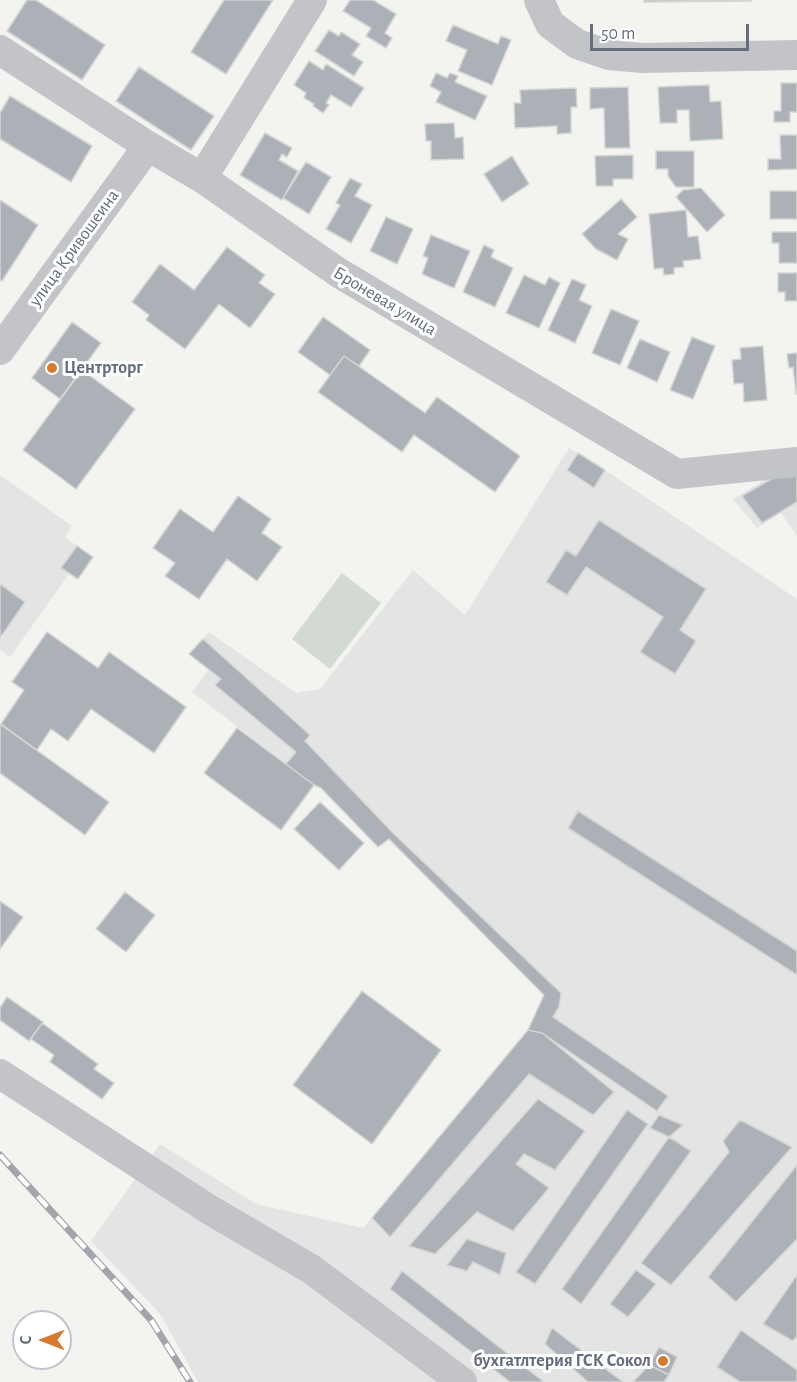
<!DOCTYPE html>
<meta charset="utf-8">
<style>
body{margin:0}
#map{position:relative;width:797px;height:1382px;overflow:hidden;background:#f3f4f0;font-family:"Alegreya Sans",sans-serif}
canvas{display:block}
.north{position:absolute;left:12px;top:1310px;width:60px;height:60px;box-sizing:border-box;background:#fff;border:2px solid #c1c5cc;border-radius:50%;rotate:270deg;font-size:16px;font-weight:700;line-height:24px;text-align:center;color:#656d7f}
.north::after{content:'';display:block;margin:auto;width:21px;height:27px;background:#d67a2e;clip-path:polygon(50% 0,100% 100%,50% 72%,0 100%)}
.scale{position:absolute;left:590px;top:24px;width:159px;height:27px;box-sizing:border-box;border:3px solid #656d7f;border-top:0;padding-left:8px;font-size:18px;line-height:21px;white-space:nowrap;color:#656d7f;-webkit-text-stroke:4px #fff;paint-order:stroke}
</style>
<div id="map">
<canvas width="797" height="1382"></canvas>
<div class="north">С</div>
<div class="scale">50 m</div>
</div>
<script>
const context = document.querySelector('canvas').getContext('2d');
context.lineJoin = 'round';
function fillPath(path, color) {
  context.fillStyle = color;
  context.fill(path, 'evenodd');
}
function strokePath(path, color, width, dash) {
  context.strokeStyle = color;
  context.lineWidth = width;
  context.lineCap = dash ? 'butt' : 'round';
  context.setLineDash(dash || []);
  context.stroke(path);
}
function write(font, color, halo, rows, align = 'center') {
  context.font = font + ' "Alegreya Sans",sans-serif';
  context.lineWidth = 6;
  context.setLineDash([]);
  context.textBaseline = 'middle';
  context.strokeStyle = halo;
  context.fillStyle = color;
  for (const [text, x, y, turn = 0] of rows) {
    context.save();
    context.translate(x, y);
    context.rotate((+turn || 0) * Math.PI / 180);
    context.textAlign = isNaN(turn) ? turn : align;
    if (halo) context.strokeText(text, 0, 0);
    context.fillText(text, 0, 0);
    context.restore();
  }
}
fillPath(new Path2D(`
 M569 448 614 476 797 599V1382H198L161 1315 91 1241 160 1144 256 1204 363 1228 528 1030 544 995 389 839 378 847 321 788 314 785 192 692 209 669 189 654 209 632 296 693 320 689 413 570 465 615Z
 M797 471V536L781 513 757 528 733 499 775 474Z
 M0 475 72 526 65 537 77 546 62 567 69 574 10 657 0 650Z`), '#e3e4e3');
fillPath(new Path2D(`
 M342 573 381 603 330 669 292 639Z`), '#d3dad1');
const building = new Path2D(`
 M27 0H36L105 45 82 80 7 31Z
 M224 0H273L226 74 191 52Z
 M350 0H373L396 14 385 33 392 38 386 48 366 36 371 28 343 11Z
 M644 0H751V1L644 2Z
 M453 25 498 44 501 36 511 40 492 85 458 71 467 50 446 41Z
 M329 30 339 36 341 32 360 44 352 55 363 62 354 76 315 51Z
 M309 61 323 70 326 64 364 88 351 107 331 95 326 103 329 105 323 113 313 106 314 104 304 98 306 93 294 85Z
 M139 67 214 116 191 150 116 101Z
 M436 73 447 78 450 73 458 76 455 82 487 96 475 120 436 102 441 92 430 86Z
 M781 83H797V112H790V122H774V111H781Z
 M709 85 710 102 721 101 723 139 690 141 689 110H677V123H660L658 87Z
 M628 87 630 148H605L604 108 590 109V88Z
 M576 88 577 107H571V133L557 134V126L515 128 514 103H521L520 90Z
 M10 96 92 146 71 182 0 139V113Z
 M454 123 455 138 463 137 464 159 431 160V141H426L425 124Z
 M265 133 292 148 287 157 282 154 279 160 298 171 282 200 240 175Z
 M780 135H797V169L768 170V159H781Z
 M656 151H694V187H676L668 176V169H656Z
 M633 155V179H613V186H596L595 156Z
 M512 156 529 184 502 202 484 174Z
 M306 162 331 177 309 214 283 198Z
 M350 178 362 184 355 196 372 205 351 243 326 229 340 205 336 203Z
 M701 188 725 215 707 232 676 197 683 190Z
 M770 191H797V219H770Z
 M621 199 637 217 618 234 628 239 617 260 596 249 582 234Z
 M0 200 38 225 2 281 0 280Z
 M686 210 688 237 698 236 701 259 683 261 684 267 674 268V274L664 275 663 268 654 269 649 214Z
 M386 217 413 229 397 264 370 251Z
 M772 232H797V263H779V243H772Z
 M431 235 470 251 454 288 422 274 428 258 423 256Z
 M484 245 494 250 491 257 513 268 495 307 463 292Z
 M227 247 265 275 259 283 275 294 250 328 219 304 185 349 146 320 149 315 132 302 160 264 194 290Z
 M778 273H797V301H785V292H778Z
 M524 275 545 285 549 277 560 283 539 328 506 313Z
 M572 279 586 285 579 300 592 306 575 343 548 330Z
 M611 309 639 321 620 365 592 353Z
 M323 317 370 350 359 366 344 356 330 375 298 352Z
 M72 322 101 343 60 399 32 378Z
 M692 337 715 346 693 399 670 390Z
 M640 339 670 352 657 382 627 368Z
 M763 346 767 400 744 402 743 383 734 384 732 360 741 359 740 348Z
 M797 353V394H796L793 367 789 368 787 354Z
 M344 356 425 413 437 397 520 456 495 492 414 435 402 452 318 392Z
 M82 370 135 409 76 489 23 450Z
 M578 453 605 470 594 488 567 470Z
 M797 474V502L762 523 742 496 773 478Z
 M238 496 271 519 262 533 282 547 257 581 227 559 199 599 165 576 175 563 153 548 180 509 213 532Z
 M599 520 706 589 680 630 696 641 675 674 640 652 663 617 586 567 567 595 546 582 566 550 576 556Z
 M77 546 93 557 78 579 61 568Z
 M0 584 25 602 0 638Z
 M47 632 98 668 109 652 186 707 154 753 91 709 68 741 51 729 37 750 1 724 24 690 12 682Z
 M203 639 310 735 305 741 394 834 561 993 559 1007 553 1017 668 1096 657 1111 542 1033 528 1030 544 995 389 839 378 847 321 788 314 785 286 764 296 752 215 685 221 679 189 654Z
 M0 724 109 802 85 835 0 773Z
 M237 728 314 785 281 830 204 773Z
 M320 802 364 843 339 870 294 829Z
 M578 811 797 951V975L568 828Z
 M125 892 155 915 126 952 96 929Z
 M0 901 23 917 0 949Z
 M362 991 441 1050 372 1144 293 1085Z
 M7 997 43 1022 29 1041 0 1020V1008Z
 M42 1023 98 1064 94 1069 114 1083 102 1099 50 1062 54 1055 31 1039Z
 M528 1030 542 1033 614 1092 593 1115 529 1074 390 1237 372 1218Z
 M538 1099 585 1131 555 1170 524 1154 516 1164 549 1188 513 1231 477 1212 435 1254 409 1246Z
 M627 1110 648 1124 535 1284 516 1272Z
 M659 1115 683 1125 669 1137 650 1128Z
 M740 1120 792 1147 671 1285 641 1263 729 1152 723 1141Z
 M669 1137 691 1151 581 1304 562 1289Z
 M797 1165V1239L736 1302 708 1277Z
 M467 1239 506 1253 500 1275 473 1262 467 1271 447 1265Z
 M636 1270 656 1284 628 1317 610 1304Z
 M402 1271 544 1382H510L390 1289Z
 M797 1275V1336L793 1341 763 1324Z
 M552 1328 623 1382H588L545 1344Z
 M741 1330 797 1370V1382H740L717 1367Z
 M659 1347 677 1357 669 1375 649 1365Z
 M649 1365 669 1375 664 1382H633Z`);
fillPath(building, '#acb1b7');
strokePath(building, '#d4d5d3', 1.5);
strokePath(new Path2D(`
 M539 0 550 24 577 44 609 55 642 58 797 55
 M0 50 148 146 202 178 339 273 677 474 797 462
 M202 178 312 0
 M0 350 148 146
 M0 1074 210 1210 311 1269 462 1382`), '#c2c4c8', 30);
const rail = new Path2D(`
 M0 1155 151 1320 190 1382`);
strokePath(rail, '#a2a5ac', 7);
strokePath(rail, '#fff', 4.5, [14]);
for (const [x, y, r, color] of [
 [52,368,6,"#d67a2e"],
 [663,1361,6,"#d67a2e"]
]) {
  const dot = new Path2D();
  dot.arc(x, y, r, 0, 2 * Math.PI);
  context.fillStyle = color;
  context.fill(dot);
  strokePath(dot, '#fff', 2);
}
write('18px', '#656d7f', '#fff', [
 ["улица Кривошеина",74,248,-54],
 ["Броневая улица",385,301,31]
]);
write('bold 18px', '#656d7f', '#fff', [
 ["Центрторг",64,368],
 ["бухгатлтерия ГСК Сокол",651,1361,"right"]
], 'left');
</script>
